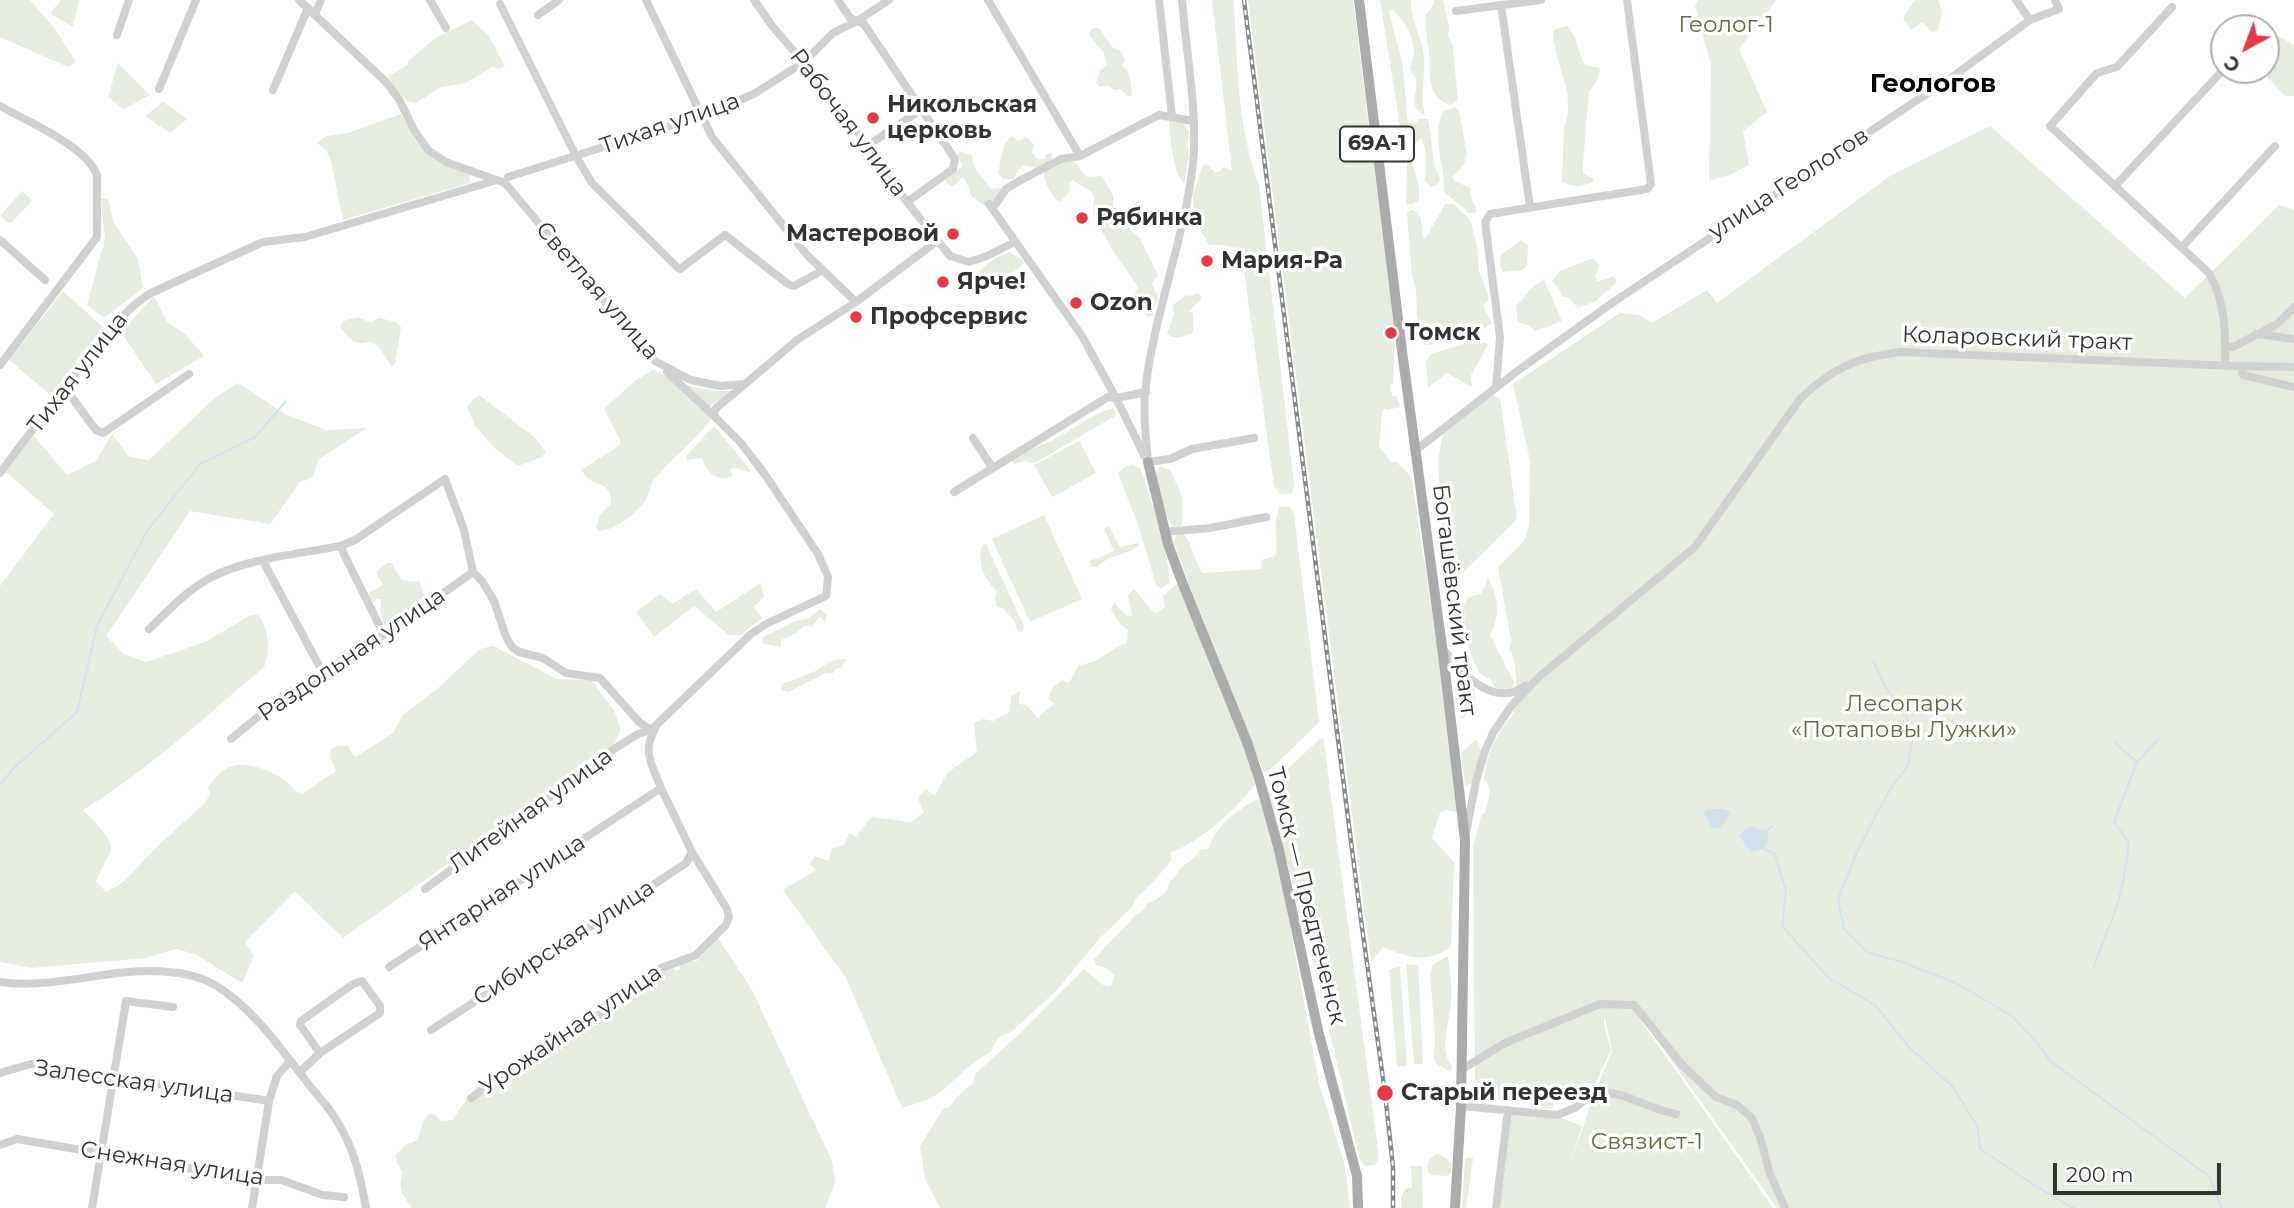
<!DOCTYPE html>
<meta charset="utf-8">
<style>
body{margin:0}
#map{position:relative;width:2294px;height:1208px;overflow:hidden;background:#fff;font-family:Montserrat,sans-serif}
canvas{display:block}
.north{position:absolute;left:2210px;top:14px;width:70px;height:70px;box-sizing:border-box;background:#fff;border:2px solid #adadad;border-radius:50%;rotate:221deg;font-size:19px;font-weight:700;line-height:28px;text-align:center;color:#333}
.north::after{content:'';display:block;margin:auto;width:24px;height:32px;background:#e63946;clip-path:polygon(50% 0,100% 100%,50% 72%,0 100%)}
.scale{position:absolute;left:2053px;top:1163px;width:168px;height:32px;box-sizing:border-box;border:4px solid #333;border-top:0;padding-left:9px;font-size:21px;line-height:24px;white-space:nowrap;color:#333;-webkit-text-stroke:5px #fff;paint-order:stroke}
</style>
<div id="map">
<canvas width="2294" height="1208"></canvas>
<div class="north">С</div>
<div class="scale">200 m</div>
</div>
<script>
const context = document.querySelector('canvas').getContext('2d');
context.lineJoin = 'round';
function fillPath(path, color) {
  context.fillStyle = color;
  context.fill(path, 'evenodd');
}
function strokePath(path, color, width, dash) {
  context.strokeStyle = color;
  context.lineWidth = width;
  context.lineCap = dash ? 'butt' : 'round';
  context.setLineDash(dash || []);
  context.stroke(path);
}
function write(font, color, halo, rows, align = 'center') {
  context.font = font + ' Montserrat,sans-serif';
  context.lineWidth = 7;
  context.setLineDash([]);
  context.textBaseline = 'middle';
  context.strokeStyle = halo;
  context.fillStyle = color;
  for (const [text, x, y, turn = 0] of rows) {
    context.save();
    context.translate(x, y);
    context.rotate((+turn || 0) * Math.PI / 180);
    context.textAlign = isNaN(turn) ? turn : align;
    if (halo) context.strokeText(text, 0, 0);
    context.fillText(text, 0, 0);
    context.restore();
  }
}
fillPath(new Path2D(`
 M0 0H30L55 29 76 62 68 67 0 37Z
 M60 0H79L73 27 51 14 53 9 59 4Z
 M1212 0H1234C1237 62 1237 126 1259 185L1294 484 1292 493 1280 494 1274 486 1241 249 1222 245H1209L1193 215V194L1202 167 1206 164 1215 172H1219L1223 167 1232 171Z
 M1248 0H1353L1395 333 1393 384 1390 385 1392 396H1397L1400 407 1387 410 1384 408 1382 412 1379 447 1392 463 1395 461 1409 474 1412 481 1441 672 1457 812 1446 810 1440 813 1432 838 1454 862 1451 947C1425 964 1410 958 1383 947L1371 962Z
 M1380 0H1411C1410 18 1419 32 1423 49 1427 71 1419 93 1425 116 1406 104 1419 95 1416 79 1416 78 1411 70 1410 69 1411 64 1414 58 1414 53 1414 35 1403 20 1392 9L1389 13 1402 61 1408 123 1414 124 1419 119H1428L1435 168 1440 179C1438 185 1435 187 1430 186L1425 180C1426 166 1428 149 1421 138 1400 153 1423 179 1419 200L1413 204H1406L1407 162 1400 139 1398 113Z
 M1434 0H1443L1449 27 1448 35 1454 48 1453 52 1458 99 1451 105C1425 98 1431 72 1429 51 1427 41 1426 33 1426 23V15L1434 4Z
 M1698 0H1776L1739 49 1767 112 1743 131 1749 165 1730 175 1709 181 1711 65 1695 6Z
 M1915 0H1938L1942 11 1938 31 1931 32 1922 22 1911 30 1903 18Z
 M472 20 488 35 505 66 498 69 493 66 466 83 441 87 416 103 407 101C402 92 389 87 389 76L408 65V61L437 37Z
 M1567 26C1578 36 1577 52 1585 65L1599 68 1600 71 1596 83 1589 91 1583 163V173L1592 178 1594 181C1584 187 1571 188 1562 181L1564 128C1578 94 1553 64 1553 30Z
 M1094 28H1099L1113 48 1121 51 1125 60 1122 66C1131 72 1131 86 1132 96H1128L1120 89 1115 90 1107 85 1100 87 1096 83 1100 71 1107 65 1104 53 1089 35 1090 30Z
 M2266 29 2294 45V96H2285L2261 70H2266Z
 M118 63 150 95 124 109 108 97Z
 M163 102 187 119 170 133 145 116Z
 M1455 107 1459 111 1467 155 1463 166 1452 177 1455 181 1470 188 1472 200 1477 210 1475 213H1469L1444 192C1446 165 1429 136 1444 111Z
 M401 114 416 141 432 158 469 175 470 183 343 220 330 157 326 150 317 143 326 136 348 133Z
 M1169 120 1183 123 1190 132 1187 143 1189 156 1184 184C1173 174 1170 135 1169 120Z
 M1990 126 2185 298 2279 205 2294 210V1208H1777L1633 1007H1631L1773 1208H1499L1510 1111 1561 1118 1582 1126 1569 1167 1597 1087 1612 1051 1604 1015V1024L1611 1050 1594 1086 1577 1096 1563 1093 1550 1100 1554 1101 1552 1109 1531 1108V1102L1547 1100H1495L1475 1080 1473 848 1481 816 1485 813C1488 801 1494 788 1484 779 1486 759 1492 744 1503 727 1505 723 1511 718 1513 714 1518 703 1518 657 1509 650L1511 640 1498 567 1524 541 1529 525 1530 461 1513 384 1620 313 1639 315 1652 323 1707 290 1717 303 1890 176Z
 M1012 136 1018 141 1026 137 1034 145 1032 153 1038 159H1044L1046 154 1051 153 1053 157C1046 169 1036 169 1023 165L1017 171 1014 179H1003L998 173C1002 160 1000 145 1012 136Z
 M960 151 972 156 974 167 991 189 1001 188 996 203H987L984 205C980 202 974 200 971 195 968 188 969 183 962 177L954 186H950L945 180 963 166 957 155Z
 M1073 160 1087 177 1102 176 1113 196V206L1124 216 1133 234 1139 237 1158 275 1152 284 1158 297 1153 315 1149 317 1143 312 1133 298 1138 287 1111 248 1093 214 1094 196 1092 192 1072 180 1069 183 1070 191 1061 201 1056 200C1051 192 1043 182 1044 172L1060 161Z
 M22 191 31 199V202L11 223H9L0 216Z
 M108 198 113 221 138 259 143 288 104 318 87 305 105 238 101 199Z
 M1445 204H1454L1468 218 1472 226 1477 246 1479 271 1489 298 1483 306 1492 323 1483 329 1444 334C1438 342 1432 348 1421 343L1418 333 1416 290 1412 276 1407 213 1411 210 1418 212 1421 219 1423 239 1427 236Z
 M1521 240 1528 246 1527 266 1522 270 1502 272 1500 264 1501 255Z
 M1009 252 1021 259 1024 263 1014 272 1009 275H1003L980 291 971 292 964 287 968 279H977V273C986 265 998 255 1009 252Z
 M1593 258C1601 265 1599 268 1595 276L1597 282 1614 276 1617 282 1596 301 1578 308 1568 297H1562L1559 289 1552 281 1560 271Z
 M1544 280 1562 321 1536 331 1528 325 1518 322 1516 306C1528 295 1528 288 1544 280Z
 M63 291 103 327 51 395 9 360Z
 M1198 293 1202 298 1189 311 1193 314V332C1185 337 1174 340 1167 334L1174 314 1173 305 1186 295 1191 296Z
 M154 296 167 322 185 334 204 356 156 384 121 332Z
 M358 317 371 323 379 318 396 322 401 327 395 363 392 367 379 347 370 341C358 347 347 339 340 326L344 321Z
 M1480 339 1488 345 1471 375 1472 387 1447 373 1428 387 1426 362 1431 354Z
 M653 370C665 372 701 407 711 417L710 421C693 441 673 458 656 477 650 483 651 490 647 497 641 511 614 531 599 531L596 527 600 515 611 504C611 484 602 487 589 479 586 477 584 473 581 470L619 446 621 442 604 409 635 381Z
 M238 383 285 414 327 430 367 428 318 460 313 477 299 483 270 524 190 511 106 636 124 654 146 662 205 642 251 615H258C269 630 271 650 264 667 205 717 149 769 83 810L102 830 109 840 111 850 96 881 106 892C127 884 136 867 152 852 169 835 187 819 205 803L210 794 208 787C214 780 221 770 230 767 248 761 270 770 284 780 291 785 294 791 302 794L336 771 330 757 331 749 338 746H348L352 754 356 757 393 733 403 715 436 690 480 649 493 646 557 679 591 680 614 710 621 729 613 746 343 938 295 891 245 942 254 956 242 983 195 954 176 949 146 958 32 968 0 962V586L54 514 6 472 33 435 67 475 97 460 112 434 129 457 149 460 216 397Z
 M686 385 717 391H731L709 407Z
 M479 395 533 436 546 452 542 457 518 466 496 449 475 426 467 406Z
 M1491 395 1500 399 1517 519 1445 590 1438 460 1443 434Z
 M1113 408 1116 413 1115 416 1035 463 1024 461 1014 464 1012 461C1023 450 1039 447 1053 440 1073 430 1091 414 1113 408Z
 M714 426 748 467 750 472 733 468 730 470 733 476C716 482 707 473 702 458L686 460 687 455Z
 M1079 441 1096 473 1052 497 1034 465Z
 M1132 465 1140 468C1152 504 1167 543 1170 582L1161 589 1156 585 1140 530 1118 473 1123 468Z
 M1160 466 1170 470C1176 485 1184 492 1182 509 1182 516 1184 519 1181 526L1176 528C1166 523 1157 488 1156 476 1156 471 1158 470 1160 466Z
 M1289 506 1294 513 1319 722 1265 775 1187 579 1174 543 1176 535 1184 534C1193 546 1194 562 1203 573L1261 569 1262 560 1275 556C1280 539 1271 523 1280 507Z
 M1044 515 1082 599 1030 622 992 539Z
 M1109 526 1118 544 1121 547 1138 543 1139 546C1126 555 1108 555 1097 567H1092L1090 561 1114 551 1104 529Z
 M986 544 1024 626 1022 632 1018 631 1014 621 1003 608 997 607 995 597 997 592C984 578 977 564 982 545Z
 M387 563H392C400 580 401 583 420 581L422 591 428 601 388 629C380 620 380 611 381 599H377L373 602 370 600 369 593 383 585 376 572Z
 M1488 579C1499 596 1500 617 1490 635L1514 682 1510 691 1496 688 1491 680 1479 673 1460 628 1459 615 1469 597 1481 594Z
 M761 583 764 597 753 607 762 618 741 635H729L694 606 654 637 636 612 660 594 672 604 696 589 716 612Z
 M1177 584 1230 707 1257 781C1244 803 1195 846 1171 852V861L1153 882 1136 898 1132 907 1098 940 1056 991 1011 1032 999 1037 991 1051 968 1067 941 1092 929 1099 902 1108 846 978 783 890 816 870 810 864 815 856 828 861 833 848 844 845 850 833 856 837 871 817 911 822 924 813 918 798 926 789 935 796 947 773 977 752 974 723 983 719 993 721 1010 712 1011 696 1020 691 1019 704 1026 705 1038 718 1054 703 1048 699 1053 687 1062 680 1069 683 1079 665C1101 663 1108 649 1127 643L1128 630 1121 625 1111 610 1114 603 1126 615 1132 616 1128 595 1134 589 1155 614 1165 607 1163 596Z
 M820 609 827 615 825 623 820 616 812 627 804 626 796 633 781 640V647L763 644 762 638 765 636 795 621 808 619Z
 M844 659 846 660 841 668H837L832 674 826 673 788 692 781 690 782 684 816 671 831 661Z
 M1460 679 1470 684 1475 690C1475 705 1473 712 1461 719L1457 684Z
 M1323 736 1379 1157 1375 1165 1365 1166 1360 1160 1304 925 1267 788Z
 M1475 740 1478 741 1481 752 1471 784 1465 785 1461 753Z
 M1257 799 1263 803 1276 851 1319 1083 1345 1166 1350 1208H940L925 1179 920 1146 944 1108 950 1107 958 1096 972 1084 976 1073 1013 1040 1084 969 1103 985 1111 986 1114 975 1106 968 1096 965 1094 959 1137 914 1143 911 1148 903C1160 899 1167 893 1170 881 1177 877 1176 871 1182 867 1191 859 1192 862 1200 850L1209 849C1213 828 1239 809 1257 799Z
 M718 938 752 990 832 1161 835 1182 825 1208H412C402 1194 398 1189 403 1172L397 1164 396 1155 405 1145 418 1140 423 1121 429 1114 435 1115 441 1121 452 1120 467 1099 528 1060 532 1062 540 1058 548 1043 567 1029 577 1027 615 996 624 1000 644 985 645 979 670 965 676 971 680 969V963L684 956 692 961H697Z
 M1446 957H1448C1450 972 1452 987 1451 1002 1450 1022 1438 1048 1452 1066L1451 1072 1437 1064 1434 1058 1435 1035 1430 973 1433 965Z
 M1406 964 1418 965 1423 1064H1414Z
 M1400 966 1407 1066H1397L1389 970Z
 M1437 1154 1443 1156 1452 1163 1451 1173 1446 1176 1431 1175 1429 1173C1426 1164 1428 1158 1437 1154Z
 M1465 1158H1473L1466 1208H1462Z
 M1411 1166H1422L1423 1208H1401V1197L1405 1189 1412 1187Z`), '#e6ecdf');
fillPath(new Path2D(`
 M1708 809H1723L1731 812 1721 828H1712L1704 814Z
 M1752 826 1766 831 1769 837C1767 846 1760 851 1751 852L1739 836 1748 827Z`), '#cfe2ee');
strokePath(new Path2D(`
 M1874 662 1885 686 1907 716 1912 740 1908 766 1891 788 1878 811 1857 852 1838 899 1844 929 1867 952 1902 962 1956 983 2012 1016 2035 1040 2050 1061 2210 1177 2221 1208
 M2137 762 2159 738
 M0 784 16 766 77 712 97 626 147 531 200 464 255 437 286 401
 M1766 831 1773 826
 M1762 848 1775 854 1786 891 1782 926 1829 978 1875 1005 1909 1047 1953 1087 1977 1126 1980 1149C2012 1169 2041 1192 2074 1208
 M2094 967C2100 947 2109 929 2116 909 2123 888 2126 865 2129 843L2114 822 2137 762 2115 743`), '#cfe2ee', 2);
strokePath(new Path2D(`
 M299 0 385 81 399 99 414 130 428 150 446 162 505 183 655 361 691 380 720 386 745 384 797 340 856 302 937 241
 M430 0 446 28
 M646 0 712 137 807 255 856 302
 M754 0 773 27 829 92 907 202 950 256 969 262 987 256 1015 242
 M838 0 850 18 864 24 955 159 953 169 907 202
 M988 0 1080 156
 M1159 0 1172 116
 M2016 0 2030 20
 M500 4 576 156 592 183 677 267 680 269 725 235 788 284 794 286 823 270
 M1501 5 1530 207
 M2172 7 2117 67 2097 73 2050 126 2209 273C2225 300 2226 335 2225 366
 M1456 11 1541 0
 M315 14 321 0
 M538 15 559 0
 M117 35 129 0
 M159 89 196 0
 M273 90 308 8
 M0 106C27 121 86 146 97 175V237L0 365
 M867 146 922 109
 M508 177 702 116 754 94 804 62 833 33 857 21 889 0
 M2115 186 2224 69
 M989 204 1082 336 1116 398 1145 457
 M996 204 1006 189 1021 180 1061 159 1080 156 1159 115 1193 121
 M0 240 45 280
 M2182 247 2275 146
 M2257 334 2294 339
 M2226 347H2233L2277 324 2294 307
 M2242 367 2243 375 2294 387
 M667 372 713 415
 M64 387 96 430 103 433 189 374
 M1496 388 1500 337 1485 222 1490 214 1647 189 1651 184 1627 0
 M973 438 992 467
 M1416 450 1516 372 1612 303 1952 77 2030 20 2059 9 2055 0
 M1148 462C1146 439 1143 416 1145 393 1153 316 1184 242 1193 164 1198 115 1186 50 1182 0
 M1148 462 1170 459 1192 449 1254 438
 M0 473C31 432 61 390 94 351 112 329 126 308 151 293L263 242 305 237 497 180
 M954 492 1108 397 1116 398 1146 392
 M1165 532 1210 528 1266 517
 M340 546 384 635
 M263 561 322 671
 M149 629C169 610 188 589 212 577 248 558 300 554 340 546L355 540 445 479 464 530 473 572 482 581 494 601 506 637 512 647 519 652 543 658 566 673 600 678 639 722 651 730
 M1443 649C1462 673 1493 709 1525 686
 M231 739 282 697 384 635 473 572
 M1466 833 1476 781 1485 751 1493 733 1512 705 1539 677 1695 547 1800 399C1831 369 1857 357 1900 352L2235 366 2294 367
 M425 889 617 747 638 734 651 730 751 634 766 624 826 596 828 577 818 554 766 476 741 443 713 415 716 408 743 386
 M389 967 661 788C652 765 642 752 655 729
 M362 981 380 1006V1013L320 1053 300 1025 301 1021 353 984Z
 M0 982C57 990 112 966 169 972 184 973 201 977 215 985 253 1008 282 1050 309 1085 319 1097 331 1109 338 1123 354 1149 361 1178 366 1208
 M431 1030 599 921 686 863 692 852
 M1461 1070 1505 1043 1600 1004 1634 1005 1683 1066 1716 1097 1737 1105 1752 1118 1760 1137 1770 1174 1785 1208
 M300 1072 320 1053
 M0 1073 31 1064 269 1101
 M471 1098 539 1049 589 1022 656 970 696 955 726 925 729 917 727 909 692 852 661 788
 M1461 1106 1557 1115 1575 1108 1592 1094 1601 1092 1621 1095 1660 1110 1676 1114
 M0 1145 17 1139 257 1180H281L323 1195 344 1197
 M92 1208 126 1001 173 1007
 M252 1208 269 1101 277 1076 290 1061
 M1496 1208 1508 1110`), '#d0d0d0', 8);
strokePath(new Path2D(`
 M1359 0 1402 351 1443 654 1465 840 1461 1106 1455 1208
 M1148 462 1168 544 1182 582 1247 742 1259 778 1279 850 1318 1030 1357 1176 1358 1208`), '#ababab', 10);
const rail = new Path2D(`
 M1244 0 1361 920 1385 1093 1393 1167V1208`);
strokePath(rail, '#888', 4.5);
strokePath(rail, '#fff', 2, [5]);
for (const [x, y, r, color] of [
 [873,118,7,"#e63946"],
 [1082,218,7,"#e63946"],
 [953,234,7,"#e63946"],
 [1207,261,7,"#e63946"],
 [943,282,7,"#e63946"],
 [1076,303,7,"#e63946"],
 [856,317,7,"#e63946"],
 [1391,333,7,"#e63946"],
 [1385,1093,9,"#e63946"]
]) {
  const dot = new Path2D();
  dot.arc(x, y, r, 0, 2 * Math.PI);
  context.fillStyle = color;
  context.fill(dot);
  strokePath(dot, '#fff', 2.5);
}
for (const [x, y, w] of [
 [1377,144,74]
]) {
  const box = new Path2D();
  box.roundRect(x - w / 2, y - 17.5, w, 35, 5);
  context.fillStyle = '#fff';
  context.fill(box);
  strokePath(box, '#333', 2);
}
write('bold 21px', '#333', null, [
 ["69А-1",1377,144]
]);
write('23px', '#56703f', '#fff', [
 ["Геолог-1",1726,25],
 ["Лесопарк",1904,704],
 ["«Потаповы Лужки»",1904,730],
 ["Связист-1",1647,1142]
]);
write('bold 23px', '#333', '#fff', [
 ["Никольская",887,105],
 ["церковь",887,131],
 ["Рябинка",1096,218],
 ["Мастеровой",939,234,"right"],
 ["Мария-Ра",1221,261],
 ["Ярче!",957,282],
 ["Ozon",1090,303],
 ["Профсервис",870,317],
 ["Томск",1405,333],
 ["Старый переезд",1401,1093]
], 'left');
write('23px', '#333', '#fff', [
 ["Рабочая улица",848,123,53],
 ["Тихая улица",670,124,-19],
 ["улица Геологов",1789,184,-33],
 ["Светлая улица",597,291,49],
 ["Коларовский тракт",2017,339,2],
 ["Тихая улица",78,373,-52],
 ["Богашёвский тракт",1454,600,83],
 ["Раздольная улица",352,655,-34],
 ["Литейная улица",531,811,-36],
 ["Янтарная улица",502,893,-33],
 ["Томск — Предтеченск",1306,896,76],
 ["Сибирская улица",564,943,-33],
 ["Урожайная улица",571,1030,-34],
 ["Залесская улица",134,1082,8],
 ["Снежная улица",172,1164,9]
]);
write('bold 26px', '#000', '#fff', [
 ["Геологов",1933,84]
]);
</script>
